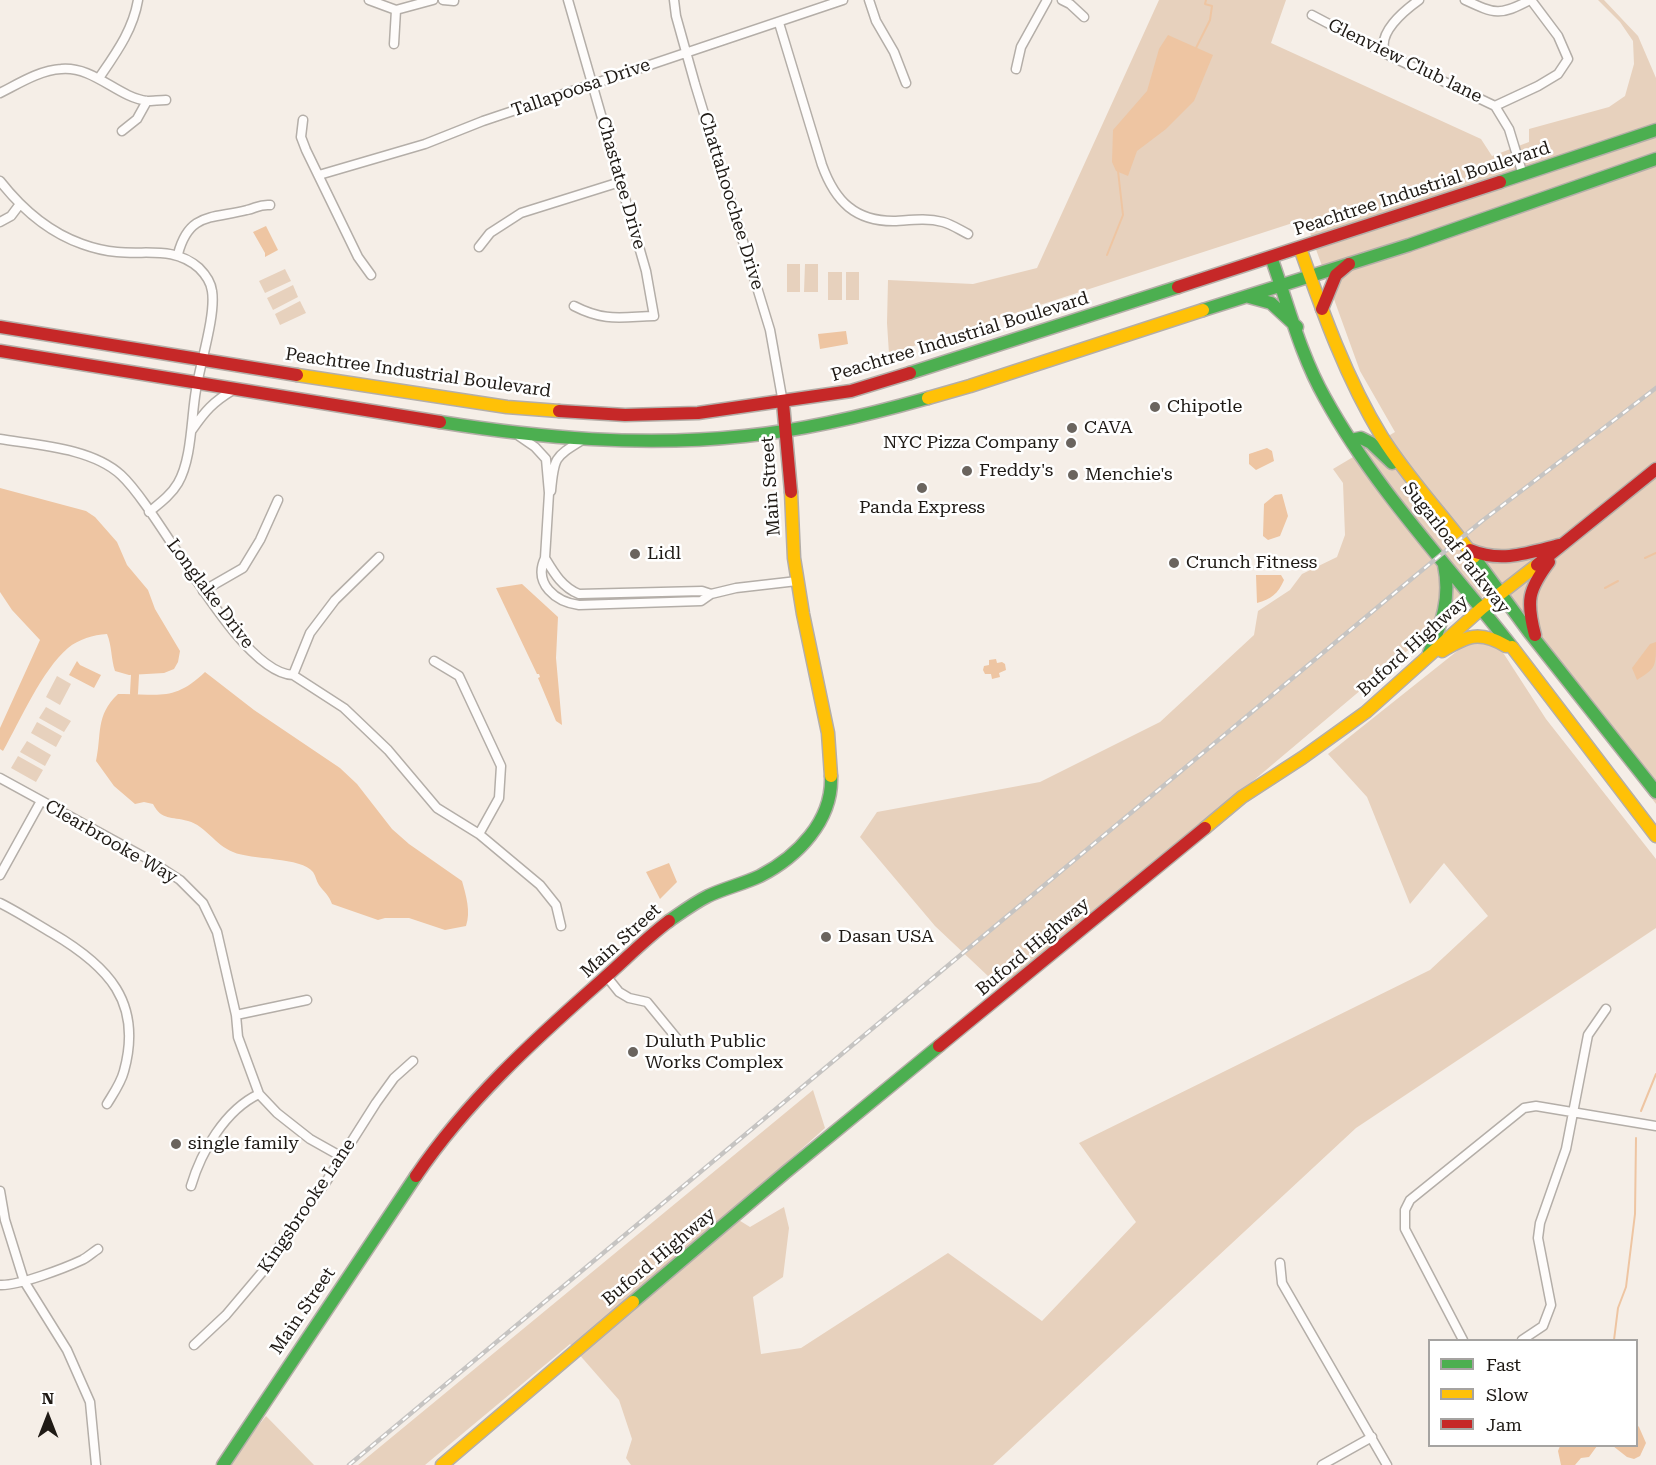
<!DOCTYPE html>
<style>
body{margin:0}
#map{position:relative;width:1656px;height:1465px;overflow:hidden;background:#f5eee7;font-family:"Roboto Serif",serif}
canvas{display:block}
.legend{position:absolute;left:1428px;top:1339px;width:210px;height:108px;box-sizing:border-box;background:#fff;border:2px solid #a5a3a1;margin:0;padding:8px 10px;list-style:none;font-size:18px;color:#1f1a15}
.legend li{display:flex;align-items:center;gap:12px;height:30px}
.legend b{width:30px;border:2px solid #a5a3a1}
.north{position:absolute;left:18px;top:1387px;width:60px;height:60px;-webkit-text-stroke:4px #fff;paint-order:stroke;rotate:0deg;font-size:16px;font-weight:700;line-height:24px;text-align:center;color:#1f1a15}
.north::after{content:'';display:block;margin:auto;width:21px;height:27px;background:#1f1a15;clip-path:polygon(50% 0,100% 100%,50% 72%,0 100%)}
</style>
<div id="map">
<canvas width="1656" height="1465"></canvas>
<ul class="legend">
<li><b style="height:8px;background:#4caf50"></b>Fast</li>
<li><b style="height:8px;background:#ffc107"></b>Slow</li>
<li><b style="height:8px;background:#c62828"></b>Jam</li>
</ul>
<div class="north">N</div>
</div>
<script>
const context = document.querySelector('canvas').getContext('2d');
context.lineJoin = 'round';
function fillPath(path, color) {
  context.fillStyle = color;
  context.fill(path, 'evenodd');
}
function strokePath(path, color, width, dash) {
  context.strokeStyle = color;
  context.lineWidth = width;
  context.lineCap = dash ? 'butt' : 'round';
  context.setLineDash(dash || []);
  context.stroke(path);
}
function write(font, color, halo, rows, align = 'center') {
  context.font = font + ' "Roboto Serif",serif';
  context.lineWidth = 5;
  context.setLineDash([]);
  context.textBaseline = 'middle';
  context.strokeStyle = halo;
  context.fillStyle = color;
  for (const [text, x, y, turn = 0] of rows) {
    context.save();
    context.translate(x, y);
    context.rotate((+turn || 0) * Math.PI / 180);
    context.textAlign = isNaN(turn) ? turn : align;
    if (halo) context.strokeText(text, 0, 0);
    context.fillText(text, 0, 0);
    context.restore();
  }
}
fillPath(new Path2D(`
 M1159 0H1286L1271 43 1481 139 1492 156 1529 142V129L1609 107 1625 96 1634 64 1633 41 1620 22 1598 0H1604L1638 36 1656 78V804L1495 590 1451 614 1183 840 1006 993 935 926 860 837 877 812 1040 782 1160 722 1254 635 1258 611 1290 590 1302 574 1337 557 1345 535 1343 483 1333 469 1395 432 1360 371 1305 219 889 354 887 323 888 280 973 284 1037 268Z
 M787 264H800V292H787Z
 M805 264H818V292H804Z
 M285 269 291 281 265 293 259 281Z
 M828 272H842V300H828Z
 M846 272H859V300H846Z
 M293 285 298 297 273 310 267 298Z
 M300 301 306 313 280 325 275 314Z
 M1473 642 1485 643 1502 651 1546 719 1656 859V928L1356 1128 993 1465H631L626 1458 632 1439 619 1400 570 1344 425 1465H358L813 1090 825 1128 729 1214 750 1227 784 1207 789 1228 783 1277 753 1297 761 1354 801 1348 948 1253 1042 1321 1136 1222 1079 1143 1430 970 1488 916 1444 863 1410 904 1367 797 1328 754 1461 648Z
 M57 676 71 684 60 705 46 697Z
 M46 707 71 721 64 732 39 718Z
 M37 722 62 736 56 747 31 733Z
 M27 741 51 755 45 766 20 752Z
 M18 756 43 770 36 782 11 768Z
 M266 1416 314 1465H227Z`), '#e7d1bd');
fillPath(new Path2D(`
 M1168 35 1213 55 1194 101 1166 129 1137 151 1128 176 1116 171 1112 162 1113 130 1147 91 1159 49Z
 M266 226 278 250 265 257V253L253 232Z
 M846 331 848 344 820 349 818 334Z
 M1267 448 1272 451 1274 461 1256 470 1249 464V454Z
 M0 488 86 511 95 517 117 542 127 565 148 590 155 609 180 651 178 662 174 669 164 673 129 675 115 671C111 659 112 646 107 634 93 635 79 639 68 648 42 670 20 721 3 751L0 749V728L40 640 12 610 0 592Z
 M1282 494 1288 516 1280 536 1268 540 1263 536 1264 504 1275 495Z
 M1256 575H1281L1284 580C1278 594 1271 599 1257 603Z
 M522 584 558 617 556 658 562 725 556 721 538 678 540 677 539 674H537L496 588Z
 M1656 642C1656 667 1656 668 1637 680L1632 668 1650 644Z
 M996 659 997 663 1002 662 1005 664 1006 670 999 673 1000 677 992 679 991 674H985L983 670 984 666 989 665V660Z
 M77 661 80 665 101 675 94 688 69 675Z
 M205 672 254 710 340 768 357 784 392 829 409 844 462 881C466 895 471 912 466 926L445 930 409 918H385L378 920 332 904C329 895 324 892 319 885 316 881 316 876 313 872 302 857 251 860 233 852 215 845 206 826 188 821 171 816 162 821 153 804L144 802 135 804 114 786 96 761C102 734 95 716 118 694 157 693 173 703 205 672Z
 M669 863 677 882 660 899 646 872Z
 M1637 1425 1639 1427 1646 1443 1640 1456 1634 1459 1627 1457 1613 1446H1636Z
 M1560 1446H1597L1589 1457 1581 1458 1575 1465H1561L1558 1451Z`), '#eec5a2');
strokePath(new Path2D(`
 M1196 48 1210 20 1212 6 1205 4 1206 0
 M1107 255 1123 215 1118 171
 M1645 558 1656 553
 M1605 588 1618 581
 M1641 1111 1656 1074
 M1614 1340 1618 1308 1626 1287 1635 1214 1636 1138`), '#eec5a2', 2);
strokePath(new Path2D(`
 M134 693 135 675`), '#eec5a2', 8);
const street = new Path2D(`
 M369 0 396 10 433 0
 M443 0 454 1
 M568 0 646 271 654 316C621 317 605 322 574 306
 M674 0 676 16 695 84 770 330 783 403
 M869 0 876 21 894 52 906 83
 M1062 0 1070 4 1084 17
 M1465 0C1495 14 1500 16 1530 0
 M1312 15 1386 54 1495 106 1509 129 1523 175
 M779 23 822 165C835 201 855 222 896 221 912 220 927 218 943 222 951 224 960 230 968 234
 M394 44 396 10
 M1386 54C1375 34 1405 10 1419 0
 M1016 69 1021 47 1047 0
 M99 78C116 53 133 30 138 0
 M0 93C18 84 40 70 61 69 94 66 117 97 147 101 153 101 160 100 166 100
 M1495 106 1538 86 1558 74 1568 59 1558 36 1531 0
 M303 120 301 137 306 150 358 257 371 275
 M122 131 137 119 147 101
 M319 175 425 144 483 121 843 0
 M0 181C22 209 48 232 82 244 93 248 105 251 117 252 147 255 174 246 199 268 205 274 211 283 212 291 216 315 200 364 196 390 191 418 192 459 178 483 171 495 160 503 149 512
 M0 222 11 216 20 204
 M479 247 490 233 521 213 620 182
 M178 254C189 212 212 219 247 210 256 208 260 204 270 205
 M192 430C205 411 213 402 233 390
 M519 436 535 447 546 459 549 493 551 491C554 456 555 457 584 439
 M0 439C37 445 92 448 121 475 162 513 238 673 293 675L344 708 388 750 437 808 479 834 540 885 556 905 561 926
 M545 558C554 573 562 587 579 594L702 591 711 594 701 601 579 605C556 602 533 584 545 558Z
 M545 558 549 493
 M203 591 243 568 260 540 278 500
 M711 594 736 588 797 581
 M434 661 459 676 501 766 499 798 479 834
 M293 675 310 633 335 600 379 557
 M0 778 146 858 180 880 203 903 217 932 236 1015 238 1037 259 1094 277 1113 310 1139 342 1157
 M0 875 41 801
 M0 903C18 912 35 923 52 933 108 966 143 1002 124 1071 121 1083 113 1094 107 1104
 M607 977 619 992 629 998 647 1002 679 1041
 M236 1015 307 1000
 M191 1186C201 1152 225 1110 259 1094
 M0 1191 5 1220 24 1281 67 1350 90 1402 96 1465
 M1280 1263 1282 1283 1387 1465
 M0 1285C18 1286 65 1268 82 1260 88 1257 93 1252 98 1249
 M1463 1340 1405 1229V1210L1410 1200 1524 1108 1536 1106 1656 1126
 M1522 1340 1543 1326 1551 1305 1538 1238 1540 1223 1566 1149 1588 1035 1606 1009
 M194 1345 226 1315 264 1270 292 1227 324 1185 376 1103 394 1078 413 1061
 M1322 1465 1372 1437`);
const fast = new Path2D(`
 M1500 182 1656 130
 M1271 257C1288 304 1300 354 1325 398 1375 489 1448 565 1512 647
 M1249 297 1271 303 1297 327
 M1203 310 1409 245 1656 159
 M910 373 1178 287
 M440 422C540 438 643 447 745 436 807 430 868 415 928 398
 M1351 440 1361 438 1371 443 1392 463
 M1474 557 1529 632 1656 792
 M1429 653C1442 623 1451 598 1444 565
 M669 921C682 912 694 903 708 896 725 888 743 884 760 876 797 857 833 821 831 776
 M633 1302 786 1172 939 1046
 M223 1465 416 1176`);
const slow = new Path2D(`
 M1300 248C1323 313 1346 378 1382 437 1409 480 1444 516 1474 557
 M297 375 507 407 559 411
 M928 398 970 386 1203 310
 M791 492 794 558 803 614 828 733 831 776
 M1512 647 1656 836
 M1442 651C1467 636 1479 630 1506 646
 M1205 828 1242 797 1302 758 1366 712 1482 608 1537 565
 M442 1465 633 1302`);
const jam = new Path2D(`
 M1178 287 1500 182
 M1322 309 1336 275 1349 264
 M0 327 297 375
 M0 351 440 422
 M783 403 791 492
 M559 411 625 415 698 413 851 391 910 373
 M1470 550C1501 563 1528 553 1559 545
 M1537 565 1656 469
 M1535 635C1526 601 1528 590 1549 562
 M939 1046 1205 828
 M416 1176C467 1101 533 1041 601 981 624 961 645 939 669 921`);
strokePath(street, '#b4aea8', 11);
strokePath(fast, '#b4aea8', 15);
strokePath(slow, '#b4aea8', 15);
strokePath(jam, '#b4aea8', 15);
strokePath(street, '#fefcfb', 8);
strokePath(fast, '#4caf50', 12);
strokePath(slow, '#ffc107', 12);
strokePath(jam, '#c62828', 12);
const rail = new Path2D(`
 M349 1465 1415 576 1482 521 1656 388`);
strokePath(rail, '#c6c4c2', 4.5);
strokePath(rail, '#fff', 2, [7]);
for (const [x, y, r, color] of [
 [1155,407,6,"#6a645e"],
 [1072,428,6,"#6a645e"],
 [1071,443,6,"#6a645e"],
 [967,471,6,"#6a645e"],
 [1073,475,6,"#6a645e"],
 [922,488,6,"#6a645e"],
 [635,554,6,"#6a645e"],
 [1174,563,6,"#6a645e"],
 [826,937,6,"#6a645e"],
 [633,1052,6,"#6a645e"],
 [176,1144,6,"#6a645e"]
]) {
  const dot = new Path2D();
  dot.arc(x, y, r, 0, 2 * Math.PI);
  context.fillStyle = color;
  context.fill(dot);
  strokePath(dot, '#fff', 2);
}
write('18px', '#1f1a15', '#fff', [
 ["Glenview Club lane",1405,61,26],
 ["Tallapoosa Drive",581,88,-19],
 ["Chastatee Drive",621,183,74],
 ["Peachtree Industrial Boulevard",1422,189,-18],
 ["Chattahoochee Drive",731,201,73],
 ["Peachtree Industrial Boulevard",960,337,-17],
 ["Peachtree Industrial Boulevard",418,373,8],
 ["Main Street",771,486,-94],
 ["Sugarloaf Parkway",1456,548,52],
 ["Longlake Drive",210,594,53],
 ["Buford Highway",1413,646,-42],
 ["Clearbrooke Way",111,842,30],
 ["Main Street",621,941,-42],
 ["Buford Highway",1033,947,-40],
 ["Kingsbrooke Lane",307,1206,-56],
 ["Buford Highway",659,1257,-40],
 ["Main Street",303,1311,-56]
]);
write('18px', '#1f1a15', '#fff', [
 ["Chipotle",1167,407],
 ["CAVA",1084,428],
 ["NYC Pizza Company",1059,443,"right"],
 ["Freddy's",979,471],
 ["Menchie's",1085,475],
 ["Panda Express",922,508,"center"],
 ["Lidl",647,554],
 ["Crunch Fitness",1186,563],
 ["Dasan USA",838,937],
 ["Duluth Public",645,1042],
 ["Works Complex",645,1063],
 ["single family",188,1144]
], 'left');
</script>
